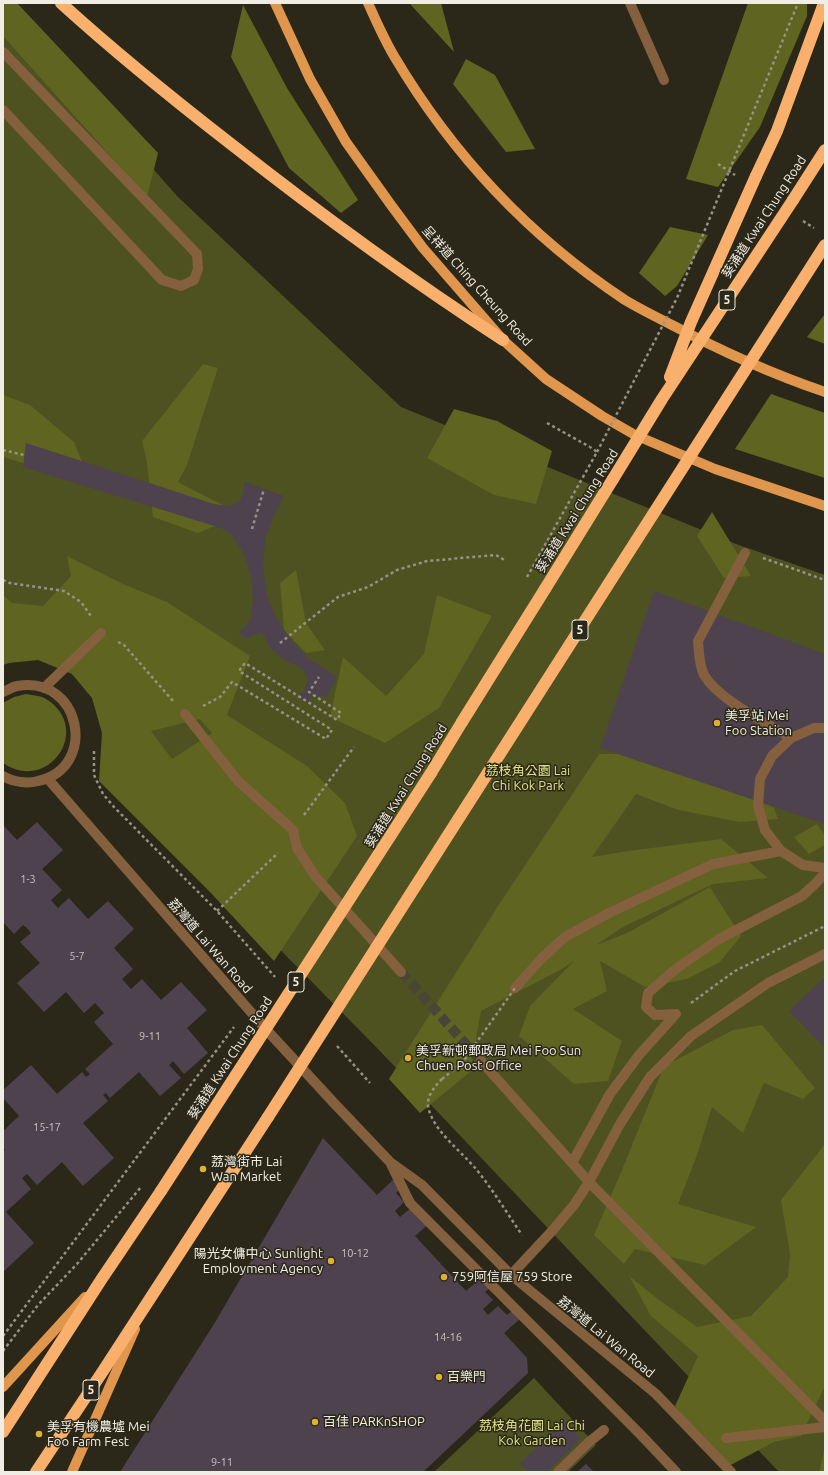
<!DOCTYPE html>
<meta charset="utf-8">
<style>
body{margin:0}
#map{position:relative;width:828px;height:1475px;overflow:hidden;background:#2c2819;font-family:Ubuntu,sans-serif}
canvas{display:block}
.frame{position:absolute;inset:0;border:4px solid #f0ede4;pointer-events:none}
</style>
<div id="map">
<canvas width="828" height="1475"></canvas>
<div class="frame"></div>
</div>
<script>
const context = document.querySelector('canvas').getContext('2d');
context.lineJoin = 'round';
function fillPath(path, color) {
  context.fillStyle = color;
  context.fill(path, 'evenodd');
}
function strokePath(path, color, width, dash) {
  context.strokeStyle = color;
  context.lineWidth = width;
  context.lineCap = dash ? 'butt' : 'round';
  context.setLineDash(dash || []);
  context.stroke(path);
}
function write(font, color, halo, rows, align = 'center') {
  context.font = font + ' Ubuntu,"Noto Sans TC",sans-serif';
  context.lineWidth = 3;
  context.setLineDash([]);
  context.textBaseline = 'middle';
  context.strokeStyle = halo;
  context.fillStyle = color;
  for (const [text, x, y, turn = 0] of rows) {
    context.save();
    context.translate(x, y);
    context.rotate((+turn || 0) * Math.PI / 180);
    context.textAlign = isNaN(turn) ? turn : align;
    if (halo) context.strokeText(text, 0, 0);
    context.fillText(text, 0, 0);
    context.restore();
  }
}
fillPath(new Path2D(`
 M3 3H7L177 196 401 407 736 544 825 575V1472H779L378 1049 106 773 98 695 52 654 3 656Z
 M534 1378 596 1445 568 1472H434Z`), '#4e5120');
fillPath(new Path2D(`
 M3 3H17L158 153 147 197 3 36Z
 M410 3H441L454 52 411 5Z
 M748 3H807V16L760 127 718 187 686 179Z
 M243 5 287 88 358 200 341 213 289 168 231 57Z
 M466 59 495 75 535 149 506 152 453 84Z
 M670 227 708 235 677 286 665 296 639 273Z
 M825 314V344L807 337Z
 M203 364 218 368 187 465 178 482 242 515 198 533 153 517 147 463 142 441Z
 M771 394 825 413V478L735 449Z
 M3 395 30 405 74 442 91 484 3 457Z
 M454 409 497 421 552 451 536 504 494 495 427 458Z
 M712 512 751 576 724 578 697 536Z
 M67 556 123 584 167 602 250 656 227 715 307 766 345 803 357 836 274 961 210 892 99 781 102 733 92 698 72 674 38 660 9 663 3 665V595L12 603 43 606 71 576ZM200 719 212 733 172 759 151 731Z
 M296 570 306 623 325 650 306 653 284 630 280 583Z
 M437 595 492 616 439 708 385 743 330 717 343 657 386 696 424 654Z
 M26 694C30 695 34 695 38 696 44 697 50 701 54 705 88 737 45 792 3 763V703L14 697Z
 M599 754H645L690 762 774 808 778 819 740 822 678 810 636 794 592 857 628 851 721 839 768 878 713 884 623 927 596 945 627 933 710 887 741 936 720 962 687 979 645 987 600 961 607 991 573 1009 622 1041 608 1081 574 1084 519 1036 530 1006 574 961 560 970 481 1011 470 1072 420 1113 389 1079 498 906Z
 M817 824 825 836V845L809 854 794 837Z
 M762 1025 815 1088 803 1099 764 1083 743 1133 712 1107 697 1155 678 1204 756 1227 705 1265 635 1249 624 1264 594 1235 622 1170 664 1066 733 1030Z
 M825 1144V1386L801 1436 774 1442 725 1468 675 1406 698 1356 651 1316 629 1276 658 1299 697 1327 751 1316 788 1277 790 1254 781 1200Z
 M825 1444V1472H819L820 1469Z`), '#5f6420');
fillPath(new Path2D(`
 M26 443 214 504 229 506 240 501 244 490V482L284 496 273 517 265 540 263 567 267 596 276 618 291 640 309 659 337 677 327 697 312 695 308 703 298 698 304 690 308 680 305 672 299 666 286 661 276 653 269 647 264 635 260 633 246 639 239 632 250 621 253 599 251 577 244 554 232 535 221 528 23 467Z
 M654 591 825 654V824L600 748Z
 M37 822 63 850 42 869 62 890 51 900 58 908 69 898 88 919 108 901 134 929 114 948 133 969 122 979 131 989 142 979 161 1000 181 982 207 1010 187 1028 208 1053 184 1074 173 1061 169 1065 181 1078 160 1096 139 1072 110 1098 106 1093 103 1095 108 1101 83 1123 114 1158 83 1186 62 1162 37 1185 27 1174 22 1178 31 1189 6 1212 34 1243 3 1272V1152L5 1150 3 1147V1131L19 1116 3 1098V1090L31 1065 57 1094 82 1072 86 1077 90 1074 85 1069 113 1044 94 1022 104 1013 95 1003 84 1013 66 992 44 1012 17 983 40 963 20 942 31 933 27 928 23 925 14 934 3 922V825L17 840Z
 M825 977V1048L789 1011Z
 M323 1138 377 1195 395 1178 402 1187 396 1193 404 1202 395 1211 400 1217 410 1209 433 1220 415 1236 466 1291 483 1276 492 1286 485 1292 493 1300 483 1309 488 1315 498 1306 507 1315 513 1310 521 1318 504 1333 527 1358 528 1373 423 1472H120L214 1324Z
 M564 1421 581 1439 547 1472H528L520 1463Z
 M586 1464 594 1472H577Z`), '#4e424e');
strokePath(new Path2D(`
 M401 972 481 1061`), '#494637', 10, [10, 5]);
strokePath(new Path2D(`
 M718 164 735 175
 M803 221 814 228
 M547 423 590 447
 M3 450 24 455
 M252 529 264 489
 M763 558 825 580
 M3 580 10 583 64 591 81 602 91 616
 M118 642 124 645 173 701
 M280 643 338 597 368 587 397 570 427 561 496 555 506 561
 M203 706 220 697 232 682 326 739 332 730 239 671 245 663 337 720 341 713 309 692 319 677
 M94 751V775L103 794 114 807 217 911 275 977
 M304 815 354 747
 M217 911 278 853
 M691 1003 735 971 825 926
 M337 1046 370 1083
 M442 1079C435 1086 427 1095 428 1106 432 1130 461 1151 476 1169 493 1190 507 1213 522 1235
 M3 1336 234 1027`), '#959286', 2.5, [3, 3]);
strokePath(new Path2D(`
 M630 3 664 80
 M3 52 197 254 198 269 194 280 181 286 162 280 3 110
 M745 553 698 641C699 652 699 665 704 675 719 700 765 722 791 738
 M44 688 101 633
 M3 692C8 690 12 687 17 686 81 674 99 768 38 781 27 784 13 782 3 776
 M185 714 238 781 293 830 297 848 315 876 401 972
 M825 728H814L791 738 772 756 760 779 758 806 765 830 781 851 803 865 825 868
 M48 779 263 1026 333 1102 390 1162 422 1185 511 1275 656 1394 731 1472
 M515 988 542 958 565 937 607 914 713 864 781 851
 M676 1014 655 1015 646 1007 648 993 677 968 719 939 802 896 815 884 825 873
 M481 1061 589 1182 825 1421
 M572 1163 610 1094 639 1055 676 1014
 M391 1164 410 1203 640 1434 676 1472
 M511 1275 552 1231 574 1205 589 1182 620 1124 650 1077 691 1036 768 983 825 954
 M726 1438 825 1427
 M558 1472 589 1442 604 1430`), '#84603e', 10);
strokePath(new Path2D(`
 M275 3 310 79 346 142 391 205 423 248 503 340 546 379 602 416 635 435 715 469 825 506
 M368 3C376 21 384 39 394 56 452 154 530 237 625 300 640 309 656 317 672 325 721 351 772 374 825 392
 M3 1387 85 1297
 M72 1472 135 1329`), '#e0964c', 10);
strokePath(new Path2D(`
 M61 3C116 53 173 99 231 144 320 214 409 279 503 340
 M756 176 777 131 824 3
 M793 200 825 150
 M545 589 613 479
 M431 773 462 722
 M3 1432 101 1280 161 1191
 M36 1472 103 1371 268 1117`), '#f9b06d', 12);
strokePath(new Path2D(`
 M597 452 677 298 798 3
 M527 577 597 452 590 447
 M424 753 441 725
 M442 1079 462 1063 515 988
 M3 1351 38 1305 77 1264 141 1187`), '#959286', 2.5, [3, 3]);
strokePath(new Path2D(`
 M670 377 691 322 756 176
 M613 479 662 399 793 200
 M462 722 545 589
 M268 1117 825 245
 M161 1191 431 773`), '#f9b06d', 12);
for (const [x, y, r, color] of [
 [717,723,4,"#deb133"],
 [408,1058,4,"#deb133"],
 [203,1169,4,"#deb133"],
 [331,1261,4,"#deb133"],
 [444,1277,4,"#deb133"],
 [439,1377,4,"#deb133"],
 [315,1422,4,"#deb133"],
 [39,1434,4,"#deb133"]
]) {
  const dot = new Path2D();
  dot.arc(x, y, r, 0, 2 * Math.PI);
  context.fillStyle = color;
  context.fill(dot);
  strokePath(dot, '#2c2819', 1.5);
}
write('11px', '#c8c2be', null, [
 ["1-3",28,879],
 ["5-7",77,956],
 ["9-11",150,1036],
 ["15-17",47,1127],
 ["10-12",355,1253],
 ["14-16",448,1337],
 ["9-11",222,1462]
]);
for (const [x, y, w] of [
 [727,300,16],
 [580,630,16],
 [296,982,16],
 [91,1390,16]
]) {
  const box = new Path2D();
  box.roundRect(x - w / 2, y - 10, w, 20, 3);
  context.fillStyle = '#2c2819';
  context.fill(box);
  strokePath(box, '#f0ede4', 1);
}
write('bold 12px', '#f0ede4', null, [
 ["5",727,300],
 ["5",580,630],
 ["5",296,982],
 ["5",91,1390]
]);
write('13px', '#f0ede4', '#2c2819', [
 ["葵涌道 Kwai Chung Road",764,217,-57],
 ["呈祥道 Ching Cheung Road",477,286,48],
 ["葵涌道 Kwai Chung Road",577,511,-58],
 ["葵涌道 Kwai Chung Road",406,786,-58],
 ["荔灣道 Lai Wan Road",210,946,49],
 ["葵涌道 Kwai Chung Road",230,1058,-57],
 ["荔灣道 Lai Wan Road",606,1337,39]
]);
write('13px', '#f0ede4', '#2c2819', [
 ["美孚站 Mei",725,716],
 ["Foo Station",725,731],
 ["美孚新邨郵政局 Mei Foo Sun",416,1051],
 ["Chuen Post Office",416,1066],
 ["荔灣街市 Lai",211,1162],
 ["Wan Market",211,1177],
 ["陽光女傭中心 Sunlight",323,1254,"right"],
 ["Employment Agency",323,1269,"right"],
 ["759阿信屋 759 Store",452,1277],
 ["百樂門",447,1377],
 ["百佳 PARKnSHOP",323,1422],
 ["美孚有機農墟 Mei",47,1427],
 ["Foo Farm Fest",47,1442]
], 'left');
write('13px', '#dce485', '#2c2819', [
 ["荔枝角公園 Lai",528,771],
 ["Chi Kok Park",528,786],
 ["荔枝角花園 Lai Chi",532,1426],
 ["Kok Garden",532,1441]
]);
</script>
